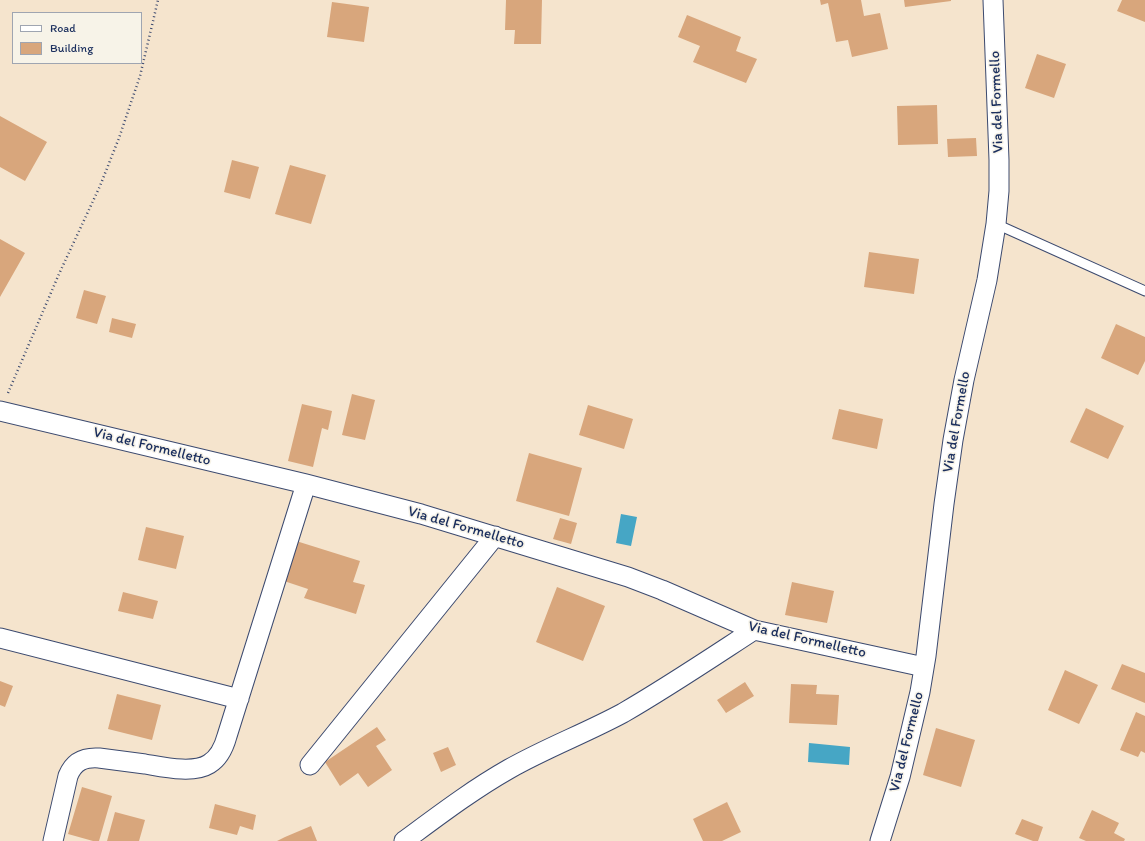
<!DOCTYPE html>
<style>
body{margin:0}
#map{position:relative;width:1145px;height:841px;overflow:hidden;background:#f5e4cd;font-family:Itim,sans-serif}
canvas{display:block}
.legend{position:absolute;left:12px;top:12px;width:130px;height:52px;box-sizing:border-box;background:#f7f3e8;border:1px solid #9fa5b1;margin:0;padding:5px 7px;list-style:none;font-size:12px;color:#1b2f5e}
.legend li{display:flex;align-items:center;gap:8px;height:20px}
.legend b{width:20px;border:1px solid #9fa5b1}
</style>
<div id="map">
<canvas width="1145" height="841"></canvas>
<ul class="legend">
<li><b style="height:5px;background:#fff"></b>Road</li>
<li><b style="height:11px;background:#d8a67c"></b>Building</li>
</ul>
</div>
<script>
const context = document.querySelector('canvas').getContext('2d');
context.lineJoin = 'round';
function fillPath(path, color) {
  context.fillStyle = color;
  context.fill(path, 'evenodd');
}
function strokePath(path, color, width, dash) {
  context.strokeStyle = color;
  context.lineWidth = width;
  context.lineCap = dash ? 'butt' : 'round';
  context.setLineDash(dash || []);
  context.stroke(path);
}
function write(font, color, halo, rows, align = 'center') {
  context.font = font + ' Itim,sans-serif';
  context.lineWidth = 3;
  context.setLineDash([]);
  context.textBaseline = 'middle';
  context.strokeStyle = halo;
  context.fillStyle = color;
  for (const [text, x, y, turn = 0] of rows) {
    context.save();
    context.translate(x, y);
    context.rotate((+turn || 0) * Math.PI / 180);
    context.textAlign = isNaN(turn) ? turn : align;
    if (halo) context.strokeText(text, 0, 0);
    context.fillText(text, 0, 0);
    context.restore();
  }
}
fillPath(new Path2D(`
 M621 514 637 517 631 546 616 543Z
 M809 743 850 747 849 765 808 762Z`), '#46a6c5');
fillPath(new Path2D(`
 M506 0H542L541 44H514L515 30H505Z
 M820 0H861L864 16 880 13 888 49 852 57 848 40 836 42 828 3 821 5Z
 M904 0H951V1L905 7Z
 M1122 0H1145V22L1117 11Z
 M332 2 369 7 364 42 327 37Z
 M687 15 741 37 736 51 757 59 746 83 693 62 700 46 678 37Z
 M1037 54 1066 64 1054 98 1025 88Z
 M937 105 938 144 898 145 897 106Z
 M0 116 47 142 25 181 0 167Z
 M976 138 977 156 948 157 947 139Z
 M232 160 259 167 250 199 224 192Z
 M290 165 326 175 311 224 275 214Z
 M0 239 25 253 0 297Z
 M869 252 919 259 914 294 864 287Z
 M84 290 106 296 97 324 76 318Z
 M112 318 136 324 132 338 109 332Z
 M1116 324 1145 337V361L1138 375 1101 358Z
 M352 394 375 400 365 440 342 435Z
 M302 404 332 411 328 430 322 428 313 467 288 461Z
 M588 405 633 419 624 449 579 435Z
 M1086 408 1124 426 1108 459 1070 442Z
 M839 409 883 419 877 449 832 439Z
 M529 453 582 468 569 516 516 501Z
 M560 518 577 523 571 544 553 539Z
 M146 527 184 536 176 569 138 560Z
 M293 540 360 561 353 582 365 585 356 614 304 598 308 589 281 580Z
 M792 582 834 591 827 623 785 615Z
 M557 587 605 606 583 661 536 642Z
 M123 592 158 601 153 619 118 611Z
 M1122 664 1145 673V703L1111 689Z
 M1065 670 1098 685 1079 724 1048 710Z
 M0 681 13 686 5 707 0 705Z
 M745 682 754 696 726 713 717 700Z
 M791 684 817 685 816 694 839 695 837 725 789 723Z
 M117 694 161 705 152 740 108 729Z
 M1136 712 1145 716V753L1141 751 1138 757 1120 750Z
 M377 727 386 740 376 746 392 770 368 787 358 773 340 786 325 762Z
 M936 728 975 740 961 787 923 775Z
 M448 747 456 765 441 772 433 753Z
 M82 787 112 796 99 841H93L68 834Z
 M727 802 741 832 722 841H703L693 819Z
 M215 804 256 815 253 830 240 826 237 835 209 828Z
 M1092 810 1119 823 1114 833 1125 839 1124 841H1086L1079 838Z
 M115 812 145 820 139 841H107Z
 M1022 819 1043 827 1038 841H1033L1015 834Z
 M311 826 317 841H277L285 837Z`), '#d8a67c');
const service = new Path2D(`
 M996 224 1145 291`);
const minor = new Path2D(`
 M0 411 306 484 421 514 628 577 662 590 754 630 924 667
 M0 638 239 699
 M310 765 495 536
 M53 841 68 776C74 761 84 757 99 758 114 760 130 762 145 764 163 767 193 774 209 764 219 758 224 747 227 736L306 484
 M404 841C438 816 472 790 509 769 546 748 586 733 623 713 668 687 711 658 754 630
 M880 841 900 777 920 692 926 656 944 504 953 440 964 380 987 280 996 224 999 191V160L993 0`);
strokePath(service, '#3c4a6f', 11);
strokePath(minor, '#3c4a6f', 21);
strokePath(new Path2D(`
 M8 393 59 274 100 186 119 138 140 76 158 0`), '#3c4a6f', 2.5, [1, 3]);
strokePath(service, '#fff', 9);
strokePath(minor, '#fff', 19);
write('15px', '#1b2f5e', '#f7f3e8', [
 ["Via del Formello",997,102,-92],
 ["Via del Formello",957,422,-80],
 ["Via del Formelletto",152,447,14],
 ["Via del Formelletto",466,528,16],
 ["Via del Formelletto",807,640,13],
 ["Via del Formello",907,742,-76]
]);
</script>
